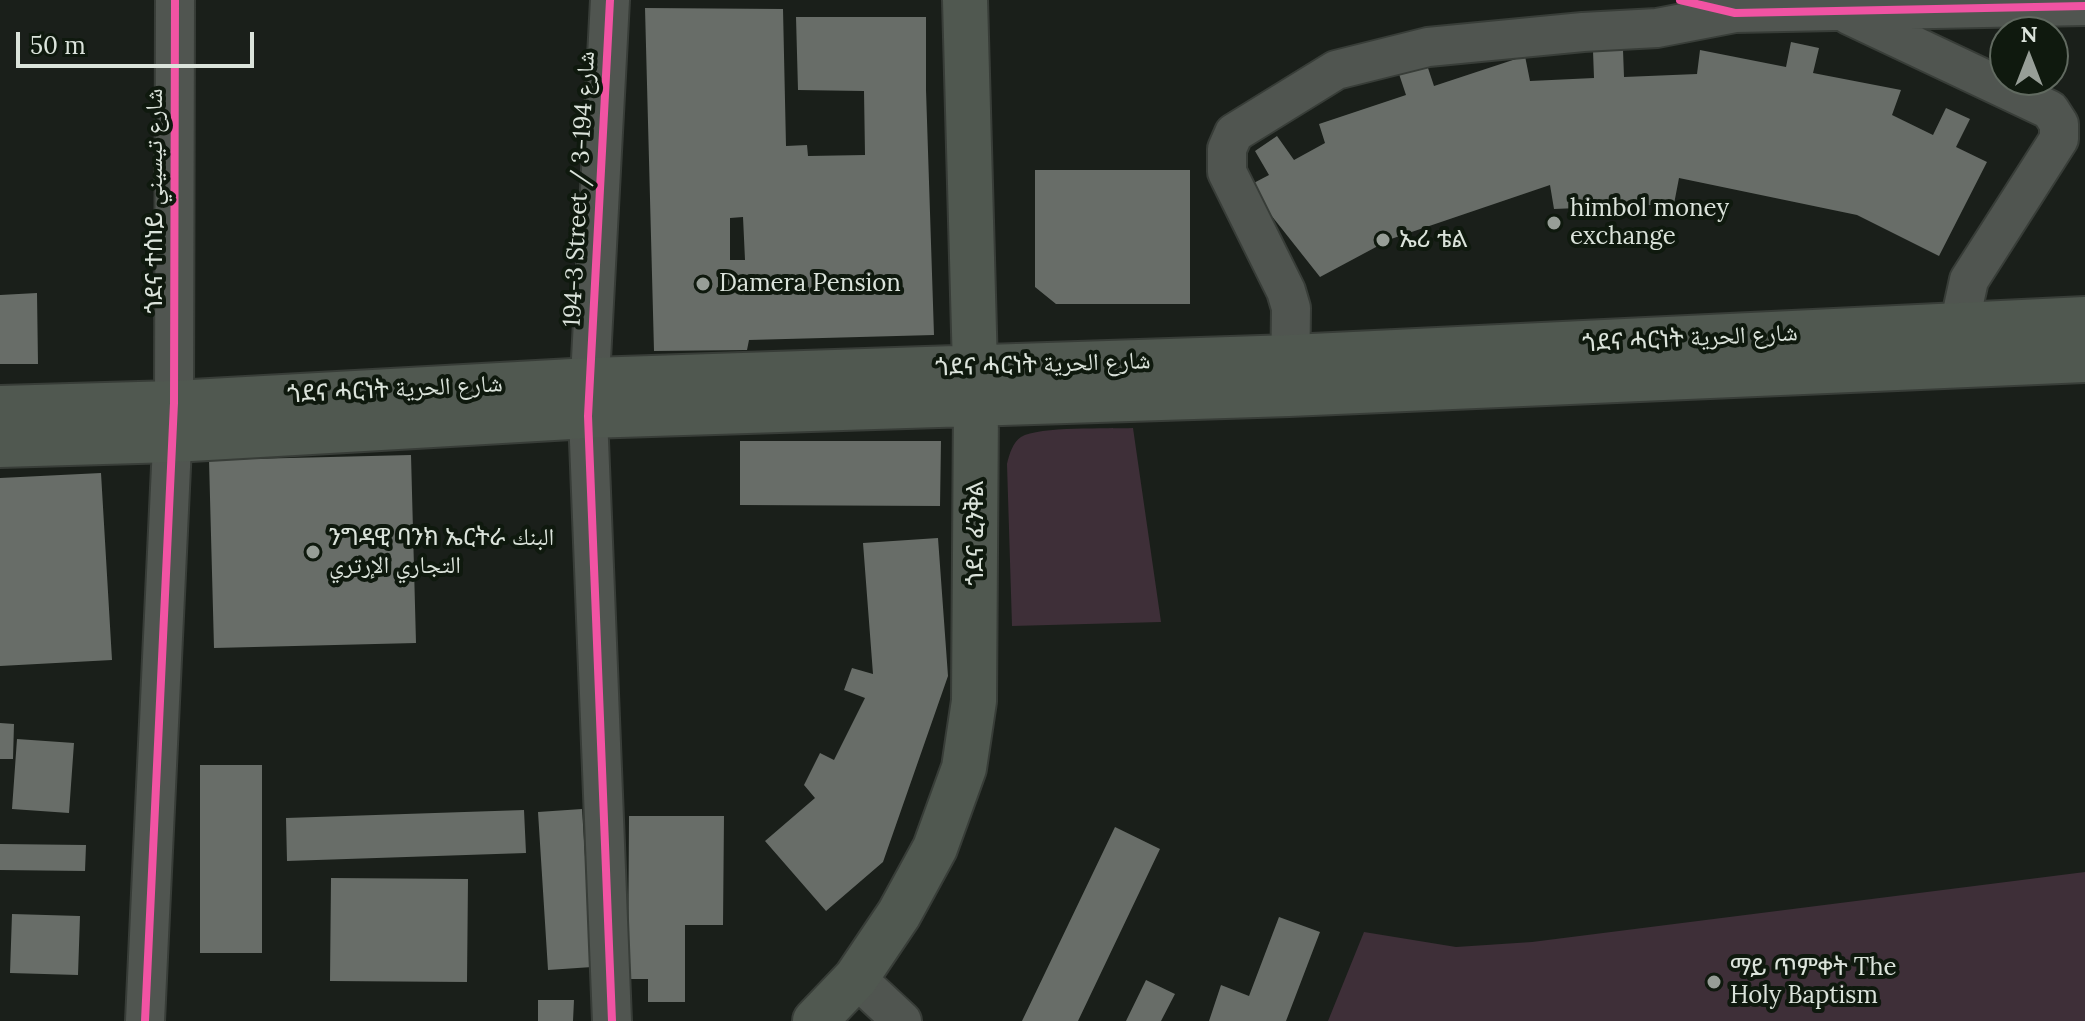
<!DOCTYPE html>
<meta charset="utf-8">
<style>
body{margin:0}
#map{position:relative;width:2085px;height:1021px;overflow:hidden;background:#1a1f1a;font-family:Lora,serif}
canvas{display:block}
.north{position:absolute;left:1989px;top:16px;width:80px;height:80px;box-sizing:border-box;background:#0f190e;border:2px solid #616a60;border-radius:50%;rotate:0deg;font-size:22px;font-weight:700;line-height:32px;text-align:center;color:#dbe3db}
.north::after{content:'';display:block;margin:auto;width:28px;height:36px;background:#979e97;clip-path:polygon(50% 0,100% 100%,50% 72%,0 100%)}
.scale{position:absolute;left:16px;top:32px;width:238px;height:36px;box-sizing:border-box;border:4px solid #dbe3db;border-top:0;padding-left:10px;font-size:24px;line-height:28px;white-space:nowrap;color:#dbe3db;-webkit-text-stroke:6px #0f190e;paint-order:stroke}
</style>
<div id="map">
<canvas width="2085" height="1021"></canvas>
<div class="north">N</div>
<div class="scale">50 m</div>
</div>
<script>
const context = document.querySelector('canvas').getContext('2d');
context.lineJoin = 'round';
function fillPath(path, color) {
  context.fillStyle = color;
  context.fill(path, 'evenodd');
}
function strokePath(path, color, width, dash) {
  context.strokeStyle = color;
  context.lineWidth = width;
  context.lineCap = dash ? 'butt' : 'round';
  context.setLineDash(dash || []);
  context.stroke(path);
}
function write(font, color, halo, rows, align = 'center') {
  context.font = font + ' Lora,"Noto Naskh Arabic","Noto Sans Ethiopic",serif';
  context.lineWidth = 8;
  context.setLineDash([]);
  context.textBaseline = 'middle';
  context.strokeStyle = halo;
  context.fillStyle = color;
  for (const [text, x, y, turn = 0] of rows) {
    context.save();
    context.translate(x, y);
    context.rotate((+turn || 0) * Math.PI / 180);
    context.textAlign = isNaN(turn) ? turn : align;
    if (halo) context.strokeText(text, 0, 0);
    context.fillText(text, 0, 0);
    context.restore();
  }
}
fillPath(new Path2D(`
 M1133 428 1161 622 1012 626 1007 464C1009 455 1013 442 1021 437 1039 426 1109 429 1133 428Z
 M2085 872V1021H1328L1364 932 1456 947 1532 942Z`), '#3e2f38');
fillPath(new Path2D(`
 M645 8 783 9 786 146 807 145 808 156 865 155 864 91 798 90 796 17H926V90L934 335 749 340 747 350 654 351ZM743 217 745 260H730V218Z
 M1791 42 1819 48 1813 73 1901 90 1892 115 1933 135 1946 108 1970 119 1956 147 1987 162 1939 256 1857 215 1679 178 1674 204 1554 209 1550 185 1391 239 1320 277 1248 186 1269 175 1255 151 1277 136 1294 160 1325 143 1319 124 1406 95 1398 71 1426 62 1434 86 1525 56 1530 81 1594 78 1593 51 1623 50 1624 77 1697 74 1700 50 1786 67Z
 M1035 170H1190V304H1056L1035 287Z
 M37 293 38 364H0V295Z
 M740 441H941L940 506 740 505Z
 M411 455 416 643 214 648 209 460Z
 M101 473 112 660 0 666V478Z
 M938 538 948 676 883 862 826 911 765 841 815 798 804 785 820 753 834 760 865 698 844 690 852 668 873 674 863 543Z
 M0 723 14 724 13 759H0Z
 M17 739 74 743 69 813 12 809Z
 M200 765H262V953H200Z
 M582 809 592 967 548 970 538 812Z
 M524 810 526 853 287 861 286 818Z
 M629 816H724L723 925H685V1002H648V979H628Z
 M1115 827 1160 849 1078 1021H1022Z
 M0 844 86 845 85 871 0 870Z
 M331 878 468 879 467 982 330 981Z
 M12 914 80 916 78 975 10 973Z
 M1279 917 1320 932 1286 1021H1209L1221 985 1249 996Z
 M1146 980 1175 994 1161 1021H1126Z
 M538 1000H574L573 1021H538Z`), '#686d68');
const minor = new Path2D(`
 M610 0 588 416 612 1021
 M1849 15 2050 110 2059 124V139L1969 280 1959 326V352
 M1290 388 1291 308 1286 291 1227 172V149L1234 133 1336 70 1428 47 1583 32 1657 28 1735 13 2085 6
 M856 978 902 1021
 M145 1021 174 403 175 0`);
const major = new Path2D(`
 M0 408 174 403 591 380 1291 357 2085 319
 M0 445 173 440 588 416 1289 394 2085 360
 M815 1021 856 978 899 914 935 848 964 768 974 701 976 405 965 0`);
strokePath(minor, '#383d38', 42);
strokePath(major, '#383d38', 48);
strokePath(minor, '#505550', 38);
strokePath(major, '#505850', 44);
strokePath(new Path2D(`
 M610 0 588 416 612 1021
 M1680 0 1735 13 2085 6
 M145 1021 174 403 175 0`), '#f153a3', 8);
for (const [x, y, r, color] of [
 [1554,223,8,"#979e97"],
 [1383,240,8,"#979e97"],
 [703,284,8,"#979e97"],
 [313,552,8,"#979e97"],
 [1714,982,8,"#979e97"]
]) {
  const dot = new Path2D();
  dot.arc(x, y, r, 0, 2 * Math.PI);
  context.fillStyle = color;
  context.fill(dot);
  strokePath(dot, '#0f190e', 3);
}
write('24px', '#dbe3db', '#0f190e', [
 ["194-3 Street / شارع 194-3",580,189,-87],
 ["ጎደና ተሰነይ شارع تيسيني",155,201,-90],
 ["ጎደና ሓርነት شارع الحرية",1690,339,-3],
 ["ጎደና ሓርነት شارع الحرية",1043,365,-2],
 ["ጎደና ሓርነት شارع الحرية",395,390,-3],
 ["ጎደና ፈንቅል",976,533,-90]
]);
write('24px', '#dbe3db', '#0f190e', [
 ["himbol money",1570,209],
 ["exchange",1570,237],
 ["ኤሪ ቴል",1399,240],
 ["Damera Pension",719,284],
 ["ንግዳዊ ባንክ ኤርትራ البنك",329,538],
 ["التجاري الإرتري",329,566],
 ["ማይ ጥምቀት The",1730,968],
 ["Holy Baptism",1730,996]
], 'left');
</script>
